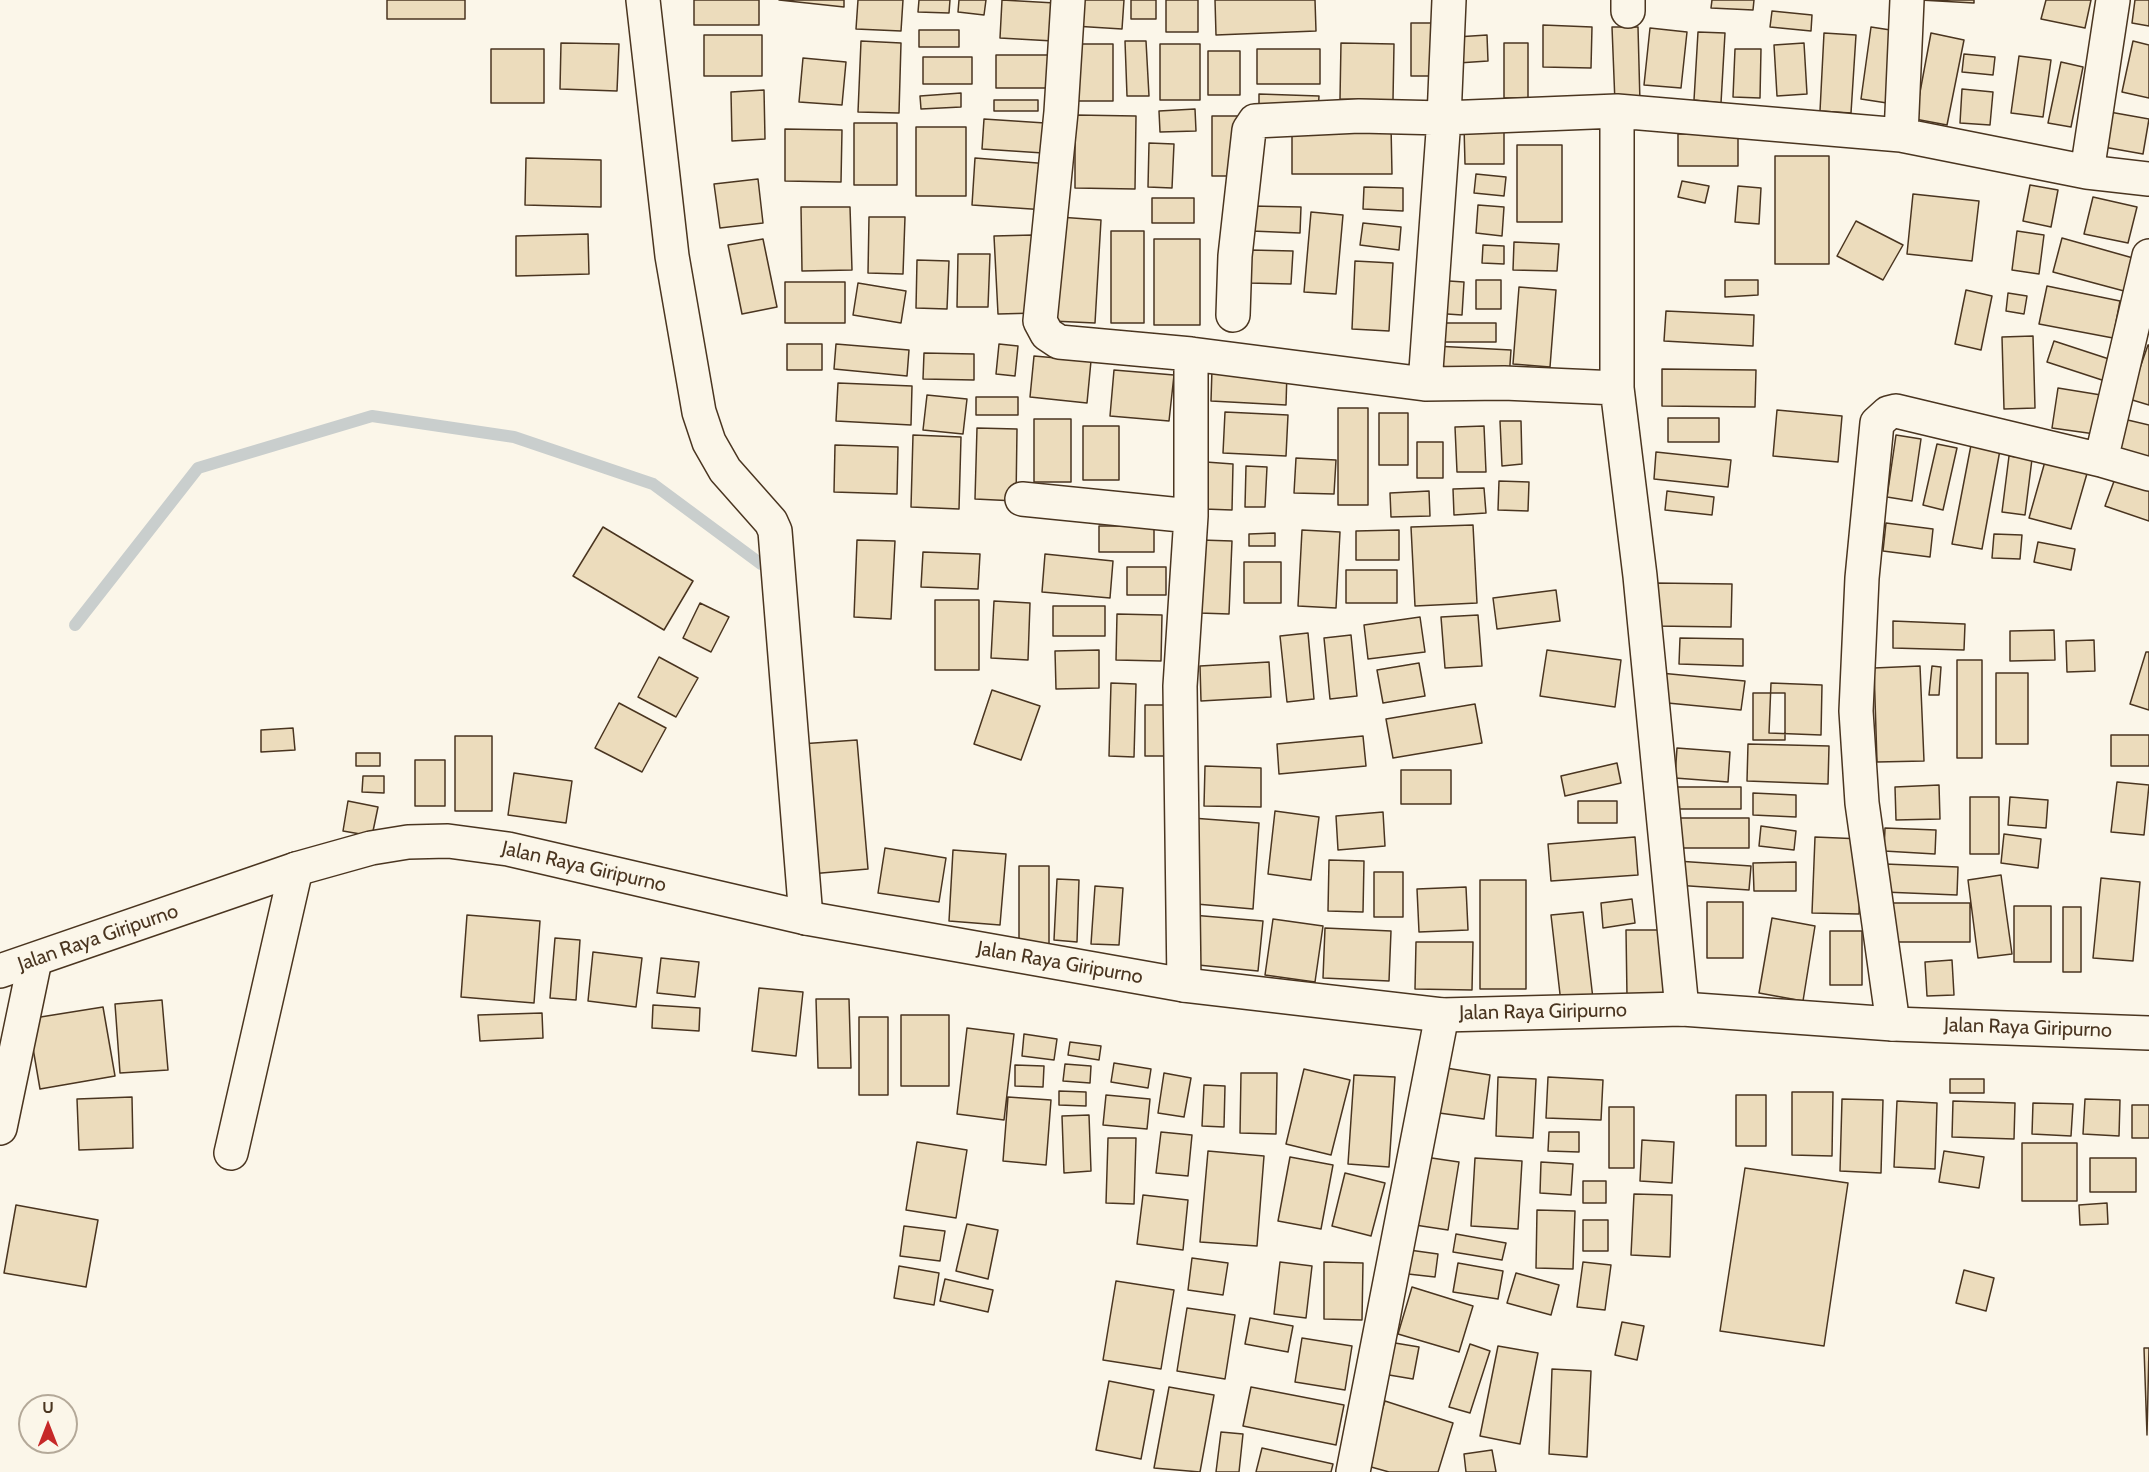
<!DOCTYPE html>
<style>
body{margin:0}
#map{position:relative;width:2149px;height:1472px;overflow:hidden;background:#fbf6e9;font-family:Cabin,sans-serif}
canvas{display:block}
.north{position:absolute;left:18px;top:1394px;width:60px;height:60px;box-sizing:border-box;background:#fbf6e9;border:2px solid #b4a999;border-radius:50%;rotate:0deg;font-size:16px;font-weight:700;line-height:24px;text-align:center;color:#4a3520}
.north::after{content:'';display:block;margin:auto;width:21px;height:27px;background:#c62828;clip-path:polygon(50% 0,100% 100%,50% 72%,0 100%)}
</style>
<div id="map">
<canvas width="2149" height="1472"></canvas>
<div class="north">U</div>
</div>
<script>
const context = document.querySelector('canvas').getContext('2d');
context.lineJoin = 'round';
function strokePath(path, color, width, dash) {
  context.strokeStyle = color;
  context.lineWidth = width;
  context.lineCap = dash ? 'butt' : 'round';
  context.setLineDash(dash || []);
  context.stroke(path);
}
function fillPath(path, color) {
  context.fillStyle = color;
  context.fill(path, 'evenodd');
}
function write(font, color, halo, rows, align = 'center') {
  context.font = font + ' Cabin,sans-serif';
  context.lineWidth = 4.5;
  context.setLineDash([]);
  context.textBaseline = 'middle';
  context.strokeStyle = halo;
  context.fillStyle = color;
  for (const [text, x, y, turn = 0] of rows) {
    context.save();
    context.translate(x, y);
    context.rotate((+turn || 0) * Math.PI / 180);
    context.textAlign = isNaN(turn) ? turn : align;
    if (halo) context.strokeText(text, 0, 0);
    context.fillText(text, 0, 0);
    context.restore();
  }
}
strokePath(new Path2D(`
 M75 625 198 468 372 416 514 437 653 484 761 564`), '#c9cecd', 12);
const building = new Path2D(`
 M387 0H465V19H387Z
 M694 0H759V25H694Z
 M779 0H844V7Z
 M858 0H903L901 31 856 29Z
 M919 0H950L949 13 918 12Z
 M959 0H986L984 15 958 12Z
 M1002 0 1055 3 1053 41 1000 38Z
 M1076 0H1124L1122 29 1074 26Z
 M1131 0H1156V19H1131Z
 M1166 0H1198V32H1166Z
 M1215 0H1315L1316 31 1216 35Z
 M1712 0H1754L1753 10 1711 8Z
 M1920 0H1974V3Z
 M2046 0H2091L2085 28 2041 19Z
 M2135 0H2149V26L2132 23Z
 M1772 11 1812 15 1811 31 1770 27Z
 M1411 23H1440V76H1411Z
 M1543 25 1592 27 1591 68 1543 67Z
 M1612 27H1638L1640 103H1615Z
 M1871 27 1897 31 1887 103 1861 99Z
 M1650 28 1687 32 1681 88 1644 85Z
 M919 30H959V47H919Z
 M1698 32 1725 33 1721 103 1694 100Z
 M1824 33 1856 35 1851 113 1820 111Z
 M1931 33 1964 40 1947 125 1915 119Z
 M704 35H762V76H704Z
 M1487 35 1488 61 1458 63 1456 37Z
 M861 41 901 43 899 113 858 112Z
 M1125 41H1146L1149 96H1127Z
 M2133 41 2149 45V98L2122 92Z
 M561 43 619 44 617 91 560 89Z
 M1341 43 1394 44 1393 100 1340 99Z
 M1504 43H1528V98H1504Z
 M1804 43 1807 94 1777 96 1774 45Z
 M1073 44H1113V101H1073Z
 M1160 44H1200V100H1160Z
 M491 49H544V103H491Z
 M1257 49H1320V84H1257Z
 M1735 49H1761L1760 98 1733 97Z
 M1208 51H1240V95H1208Z
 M1964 54 1995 57 1993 75 1962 72Z
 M996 55H1054V88H996Z
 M2019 56 2051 60 2043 117 2011 113Z
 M923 57H972V84H923Z
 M803 58 846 62 842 105 799 102Z
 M2061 62 2083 67 2071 127 2048 123Z
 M1962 89 1993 92 1990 125 1960 123Z
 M764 90 765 139 732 141 731 92Z
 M961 93V107L921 109 920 96Z
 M1259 94 1319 96 1318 113 1259 111Z
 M994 100H1038V111H994Z
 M1195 109 1196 131 1160 132 1159 111Z
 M2104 111 2149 119 2143 154 2098 146Z
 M1075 115 1136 116 1135 189 1075 188Z
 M1212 116H1240V176H1212Z
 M984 119 1045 123 1043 153 982 149Z
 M854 123H897V185H854Z
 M1292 125H1391L1392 174H1292Z
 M1504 125V164H1465L1464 126Z
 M916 127H966V196H916Z
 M785 129 842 130 841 182 785 181Z
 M1678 134H1738V166H1678Z
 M1149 143 1174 144 1172 188 1148 187Z
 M1517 145H1562V222H1517Z
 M1775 156H1829V264H1775Z
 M526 158 601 160V207L525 205Z
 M975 158 1050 164 1046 210 972 205Z
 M1476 174 1506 177 1504 196 1474 193Z
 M758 179 763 223 720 228 714 184Z
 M1682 181 1709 186 1705 203 1678 197Z
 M2030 185 2058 190 2051 227 2023 221Z
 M1738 186 1761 188 1759 224 1735 222Z
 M1364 187 1403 188V211L1363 209Z
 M1913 194 1979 201 1972 261 1907 254Z
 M2093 197 2137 207 2128 243 2084 234Z
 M1152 198H1194V223H1152Z
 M1478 205 1504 207 1502 236 1476 233Z
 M1251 206 1301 207 1300 233 1251 231Z
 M801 207H850L852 270 802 271Z
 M1311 212 1343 215 1336 294 1304 292Z
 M869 217H905L903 274 868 273Z
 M1059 217 1101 220 1095 323 1052 321Z
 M1856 221 1903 245 1883 280 1837 256Z
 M1363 223 1401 227 1399 250 1360 245Z
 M1111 231H1144V323H1111Z
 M2017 231 2044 235 2039 274 2012 270Z
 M588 234 589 274 516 276V236Z
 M1033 235 1036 313 998 314 994 236Z
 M2062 238 2133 258 2124 291 2053 272Z
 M763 239 777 307 742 314 728 245Z
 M1154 239H1200V325H1154Z
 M1514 242 1559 244 1557 271 1513 270Z
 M1483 245 1504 246V264L1482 263Z
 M1250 250 1293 251 1291 284 1248 283Z
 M958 254H990L988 307H957Z
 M917 260 949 261 947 309 916 308Z
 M1355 261 1393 263 1389 331 1352 329Z
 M1434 280 1464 282 1462 315 1432 313Z
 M1476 280H1501V309H1476Z
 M1725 280H1758V295L1725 297Z
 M785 282H845V323H785Z
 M858 283 906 291 901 323 853 315Z
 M2047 286 2120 301 2113 338 2039 324Z
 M1519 287 1556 290 1550 367 1513 364Z
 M1966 290 1992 296 1981 350 1955 344Z
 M2008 293 2027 296 2024 314 2006 311Z
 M1666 311 1754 315 1753 346 1664 341Z
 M1435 323H1496V342H1435Z
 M2033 336 2035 408 2004 409 2002 337Z
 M2054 341 2112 360 2105 381 2047 362Z
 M787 344H822V370H787Z
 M836 344 909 350 907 376 834 369Z
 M999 344 1018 346 1015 376 996 374Z
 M2148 345H2149V405L2129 399Z
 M1435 346 1511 350 1509 379 1434 375Z
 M924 353 974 354V380L923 379Z
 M1034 356 1091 361 1087 403 1030 397Z
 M1212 369 1287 372 1286 405 1211 401Z
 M1662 369 1756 370 1755 407 1662 406Z
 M1114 370 1174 375 1169 421 1110 416Z
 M838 383 912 386 911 425 836 421Z
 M2058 388 2101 395 2095 434 2052 428Z
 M927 395 967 399 963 434 923 430Z
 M976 397H1018V415H976Z
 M1338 408H1368V505H1338Z
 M1777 410 1842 416 1838 462 1773 456Z
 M1225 412 1288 415 1286 456 1223 453Z
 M1379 413H1408V465H1379Z
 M2115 417 2149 425V459L2107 449Z
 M1668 418H1719V442H1668Z
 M1034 419H1071V482H1034Z
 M1500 421H1521L1522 464 1502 466Z
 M1083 426H1119V480H1083Z
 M1484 426 1486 472H1457L1455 427Z
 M977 428 1017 429 1016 501 975 499Z
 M913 435 961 437 959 509 911 507Z
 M1896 435 1921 439 1912 501 1887 497Z
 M1417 442H1443V478H1417Z
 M1937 444 1957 448 1943 510 1923 505Z
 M835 445 898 447 897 494 834 492Z
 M1971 445 2000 450 1982 549 1952 544Z
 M1656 452 1731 460 1728 487 1654 479Z
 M2009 456 2032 459 2025 515 2002 512Z
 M1296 458 1336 460 1334 494 1294 493Z
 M2046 458 2088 470 2071 529 2029 518Z
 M1206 462 1233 464 1232 510 1204 509Z
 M1246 466 1267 467 1265 507H1245Z
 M2117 473 2149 484V521L2105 506Z
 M1499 481 1529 482 1528 511 1498 510Z
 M1484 488 1486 513 1454 515 1453 489Z
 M1429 491 1430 516 1391 517 1390 493Z
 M1667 491 1714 497 1712 515 1665 510Z
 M1886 523 1933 529 1930 557 1883 551Z
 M1473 525 1477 603 1415 606 1411 527Z
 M1099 526H1154V552H1099Z
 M603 527 693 581 664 630 573 576Z
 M1302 530 1340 532 1336 608 1298 606Z
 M1399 530V560H1356V531Z
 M1275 533V546H1249V534Z
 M1994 534 2022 535 2020 559 1992 558Z
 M857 540 895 541 891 619 854 617Z
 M1201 540 1232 541 1229 614 1199 613Z
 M2038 542 2075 549 2071 570 2034 562Z
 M923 552 980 554 978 589 921 587Z
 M1045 554 1113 561 1110 598 1042 592Z
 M1244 562H1281V603H1244Z
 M1127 567H1166V595H1127Z
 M1346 570H1397V603H1346Z
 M1654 583 1732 584 1731 627 1653 626Z
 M1556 590 1560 621 1497 629 1493 598Z
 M935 600H979V670H935Z
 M994 601 1030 603 1028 660 991 658Z
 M700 603 729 617 711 652 683 638Z
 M1053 606H1105V636H1053Z
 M1117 614 1162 615 1161 661 1116 660Z
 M1478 615 1482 666 1445 668 1441 617Z
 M1420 617 1425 652 1368 659 1364 625Z
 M1893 621 1965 624 1964 650 1893 648Z
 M2054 630 2055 660 2010 661V631Z
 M1308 633 1314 699 1287 702 1280 636Z
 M1351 635 1357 696 1330 699 1324 638Z
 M1680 638 1743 639V666L1679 664Z
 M2094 640 2095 671 2067 672 2066 641Z
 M1099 650V688L1056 689 1055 651Z
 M1547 650 1621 660 1615 707 1540 696Z
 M2146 652H2149V710L2130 704Z
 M659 657 698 678 676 717 638 697Z
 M1957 660H1982V758H1957Z
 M1269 662 1271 697 1201 701 1200 666Z
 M1419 663 1425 696 1383 703 1377 670Z
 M1920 666 1924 761 1877 762 1874 668Z
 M1932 666 1941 667 1939 695H1929Z
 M1660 673 1745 681 1741 710 1657 702Z
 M1996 673H2028V744H1996Z
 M1111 683 1136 684 1134 757 1109 756Z
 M1771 683 1822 685 1821 735 1769 733Z
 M992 690 1040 706 1021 760 974 744Z
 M1753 693H1785V740H1753Z
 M619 703 666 728 642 772 595 748Z
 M1475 704 1482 743 1393 758 1386 719Z
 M1145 705H1166V756H1145Z
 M293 728 295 750 261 752V730Z
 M2111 735H2149V766H2111Z
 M455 736H492V811H455Z
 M1363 736 1366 766 1279 774 1277 744Z
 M857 740 868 869 810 874 800 744Z
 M1748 744 1829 746 1828 784 1747 781Z
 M1677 748 1730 752 1728 782 1675 778Z
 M356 753H380V766H356Z
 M415 760H445V806H415Z
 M1617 763 1621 783 1565 796 1561 776Z
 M1205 766 1261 768V807L1204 806Z
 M1401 770H1451V804H1401Z
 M514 773 572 781 566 823 508 815Z
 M363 776H384V793L362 792Z
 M2117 782 2149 785 2144 835 2111 832Z
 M1939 785 1940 819 1896 820 1895 787Z
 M1669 787H1741V809H1668Z
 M1753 793 1796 795V817L1753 815Z
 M1970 797H1999V854H1970Z
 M2010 797 2048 800 2046 828 2008 825Z
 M348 801 378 807 372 836 343 831Z
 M1578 801H1617V823H1578Z
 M1275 811 1319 817 1311 880 1268 874Z
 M1383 812 1385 846 1338 850 1336 816Z
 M1192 818 1259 823 1253 909 1185 903Z
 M1678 818H1749V848H1678Z
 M1761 826 1796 831 1794 850 1759 846Z
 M1885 828 1936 830 1935 854 1884 851Z
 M2004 834 2041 839 2038 868 2001 863Z
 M1635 837 1638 875 1551 881 1548 844Z
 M1815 837 1862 839 1859 914 1812 913Z
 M885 848 946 858 939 902 878 893Z
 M953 850 1006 854 1000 925 949 921Z
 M1329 860 1364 861 1363 912 1328 911Z
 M1677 861 1751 866 1749 890 1675 885Z
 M1796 862V891H1754L1753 863Z
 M1885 864 1958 867 1957 895 1884 892Z
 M1019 866H1049V945H1019Z
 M1374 872H1403V917H1374Z
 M2001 875 2012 954 1978 958 1968 880Z
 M2101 878 2140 882 2133 961 2093 958Z
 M1057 879 1079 880 1077 942 1054 940Z
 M1480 880H1526V989H1480Z
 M1095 886 1123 888 1119 945 1091 944Z
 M1466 887 1468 930 1419 932 1417 889Z
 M1632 899 1635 923 1603 928 1601 903Z
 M1707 902H1743V958H1707Z
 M1887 903H1970V942H1887Z
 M2014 906H2051V962H2014Z
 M2063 907H2081V972H2063Z
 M1583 912 1593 999 1561 1003 1551 915Z
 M467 915 540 921 534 1003 461 997Z
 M1192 915 1263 921 1258 971 1188 964Z
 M1772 918 1815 926 1803 1001 1759 993Z
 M1273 919 1323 926 1315 982 1265 975Z
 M1325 928 1391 931 1389 981 1323 978Z
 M1626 930H1668L1670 996 1627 997Z
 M1830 931H1862V985H1830Z
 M555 938 580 940 576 1000 550 998Z
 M1416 942H1473L1472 990 1415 989Z
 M593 952 642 958 636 1007 588 1001Z
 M661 958 699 962 695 997 657 993Z
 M1952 960 1954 995 1927 996 1925 962Z
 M759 988 803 992 796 1056 752 1051Z
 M816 999H849L851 1068H818Z
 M162 1000 168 1070 120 1073 115 1004Z
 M653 1005 700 1008 699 1031 652 1028Z
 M103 1007 115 1076 40 1089 28 1019Z
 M542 1013 543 1038 480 1041 478 1015Z
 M901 1015H949V1086H901Z
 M859 1017H888V1095H859Z
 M967 1028 1014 1034 1004 1120 957 1114Z
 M1024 1034 1057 1039 1054 1060 1022 1056Z
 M1070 1042 1101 1046 1099 1060 1068 1055Z
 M1114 1063 1151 1069 1148 1088 1111 1082Z
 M1065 1064 1091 1066 1090 1083 1063 1081Z
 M1015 1065 1044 1066 1043 1087 1015 1086Z
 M1446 1068 1490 1075 1484 1119 1439 1113Z
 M1304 1069 1350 1080 1331 1155 1286 1144Z
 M1164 1073 1191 1078 1184 1117 1158 1113Z
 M1241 1073H1277L1276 1134 1240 1133Z
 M1354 1075 1395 1077 1389 1167 1348 1164Z
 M1498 1077 1536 1079 1533 1138 1496 1136Z
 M1548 1077 1603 1080 1601 1120 1546 1118Z
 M1950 1079H1984V1093H1950Z
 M1204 1085 1225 1086 1224 1127 1202 1126Z
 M1059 1091 1086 1092V1106L1059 1105Z
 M1792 1092H1833L1832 1156 1792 1155Z
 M1106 1095 1150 1099 1147 1129 1103 1125Z
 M1736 1095H1766V1146H1736Z
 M132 1097 133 1148 79 1150 77 1099Z
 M1008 1097 1051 1100 1046 1165 1003 1161Z
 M1842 1099 1883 1100 1881 1173 1840 1171Z
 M2085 1099 2120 1100 2119 1136 2083 1134Z
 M1897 1101 1937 1103 1935 1169 1894 1167Z
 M1953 1101 2015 1103 2014 1139 1952 1137Z
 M2033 1103 2073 1104 2071 1136 2032 1134Z
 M2132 1105H2149V1138H2132Z
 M1609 1107H1634V1168H1609Z
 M1089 1115 1091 1171 1064 1173 1062 1116Z
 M1161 1132 1192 1135 1188 1176 1156 1173Z
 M1549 1132H1579V1152L1548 1151Z
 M1108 1138H1136L1134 1204 1106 1203Z
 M1642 1140 1674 1142 1672 1183 1640 1181Z
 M917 1142 967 1150 956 1218 906 1210Z
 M2022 1143H2077V1201H2022Z
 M1208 1151 1264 1156 1257 1246 1200 1242Z
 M1944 1151 1984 1157 1979 1188 1939 1182Z
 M1290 1157 1333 1165 1321 1229 1278 1221Z
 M1425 1157 1459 1162 1448 1230 1415 1225Z
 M1475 1158 1522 1161 1518 1229 1471 1226Z
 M2090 1158H2136V1192H2090Z
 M1541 1162 1573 1164 1571 1195 1540 1193Z
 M1745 1168 1848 1183 1824 1346 1720 1331Z
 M1345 1173 1385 1183 1371 1236 1332 1226Z
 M1583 1181H1606V1203H1583Z
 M1634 1194 1672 1195 1670 1257 1631 1255Z
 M1143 1195 1188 1200 1183 1250 1137 1244Z
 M2107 1203 2108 1224 2080 1225 2079 1205Z
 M16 1205 98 1220 86 1287 4 1273Z
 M1537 1210 1575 1211 1573 1269 1536 1268Z
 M1583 1220H1608V1251H1583Z
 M967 1224 998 1230 988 1279 956 1271Z
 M904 1226 945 1231 940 1261 900 1256Z
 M1456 1234 1506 1243 1502 1260 1453 1252Z
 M1402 1249 1438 1254 1435 1277 1399 1273Z
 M1192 1258 1228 1263 1223 1295 1188 1290Z
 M1280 1262 1312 1266 1306 1318 1274 1314Z
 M1324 1262 1363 1263 1362 1320 1324 1319Z
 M1583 1262 1611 1265 1605 1310 1577 1307Z
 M1458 1263 1503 1271 1498 1299 1453 1292Z
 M899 1266 939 1273 934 1305 894 1298Z
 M1964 1270 1994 1278 1986 1311 1956 1303Z
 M1516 1273 1559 1285 1551 1315 1507 1303Z
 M945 1279 993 1290 988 1312 940 1301Z
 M1116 1281 1174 1290 1161 1369 1103 1360Z
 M1412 1287 1473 1306 1459 1352 1398 1334Z
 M1187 1308 1235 1315 1225 1379 1177 1371Z
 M1250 1318 1293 1326 1288 1352 1245 1344Z
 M1622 1322 1644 1326 1637 1360 1615 1355Z
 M1302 1338 1352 1346 1345 1390 1295 1382Z
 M1383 1341 1419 1347 1413 1379 1377 1373Z
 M1470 1344 1490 1351 1470 1413 1449 1407Z
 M1498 1346 1538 1353 1520 1444 1480 1436Z
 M2144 1348H2149L2147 1435Z
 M1552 1369 1591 1371 1587 1457 1549 1454Z
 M1109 1381 1154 1390 1141 1459 1096 1450Z
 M1169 1387 1214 1395 1200 1472 1154 1468Z
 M1251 1387 1344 1405 1336 1445 1243 1426Z
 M1385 1401 1453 1423 1438 1472H1389L1364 1465Z
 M1221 1432 1243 1434 1239 1472H1216Z
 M1262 1448 1333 1464 1331 1472H1256Z
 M1492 1450 1496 1472H1466L1464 1454Z`);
fillPath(building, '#ecdcbc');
strokePath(building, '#4a3520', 1.5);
const minor = new Path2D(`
 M643 0 672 256 699 412 709 442 725 470 771 522 775 531 806 918
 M1068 0 1061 112 1040 321 1047 334 1059 342 1191 354 1425 384 1444 118 1449 0
 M1628 11V0
 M1617 111V388L1640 576 1682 1009
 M1901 135 1907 0
 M2087 172 2149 179
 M1233 315 1235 256 1249 130 1255 121 1359 116 1444 118 1617 111 1901 135 2087 172 2113 0
 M1425 384 1504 383 1617 388
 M2101 460 2149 256
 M1022 499 1191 516
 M1184 985 1180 686 1191 516V354
 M1893 1024 1862 803 1856 711 1862 578 1877 423 1888 413 1896 411 2101 460 2149 474
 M0 1128 35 960
 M231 1153 296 869
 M1353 1472 1442 1015`);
const secondary = new Path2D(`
 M0 971 296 869 371 848 408 842 448 841 508 849 806 918 1184 985 1442 1015 1682 1009 1893 1024 2149 1033`);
strokePath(minor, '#4a3520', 36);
strokePath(secondary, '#4a3520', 36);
strokePath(minor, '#fbf6e9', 33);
strokePath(secondary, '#fbf6e9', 33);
write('20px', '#4a3520', '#fbf6e9', [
 ["Jalan Raya Giripurno",584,867,13],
 ["Jalan Raya Giripurno",98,938,-19],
 ["Jalan Raya Giripurno",1060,963,10],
 ["Jalan Raya Giripurno",1543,1012,-1],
 ["Jalan Raya Giripurno",2028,1028,2]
]);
</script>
